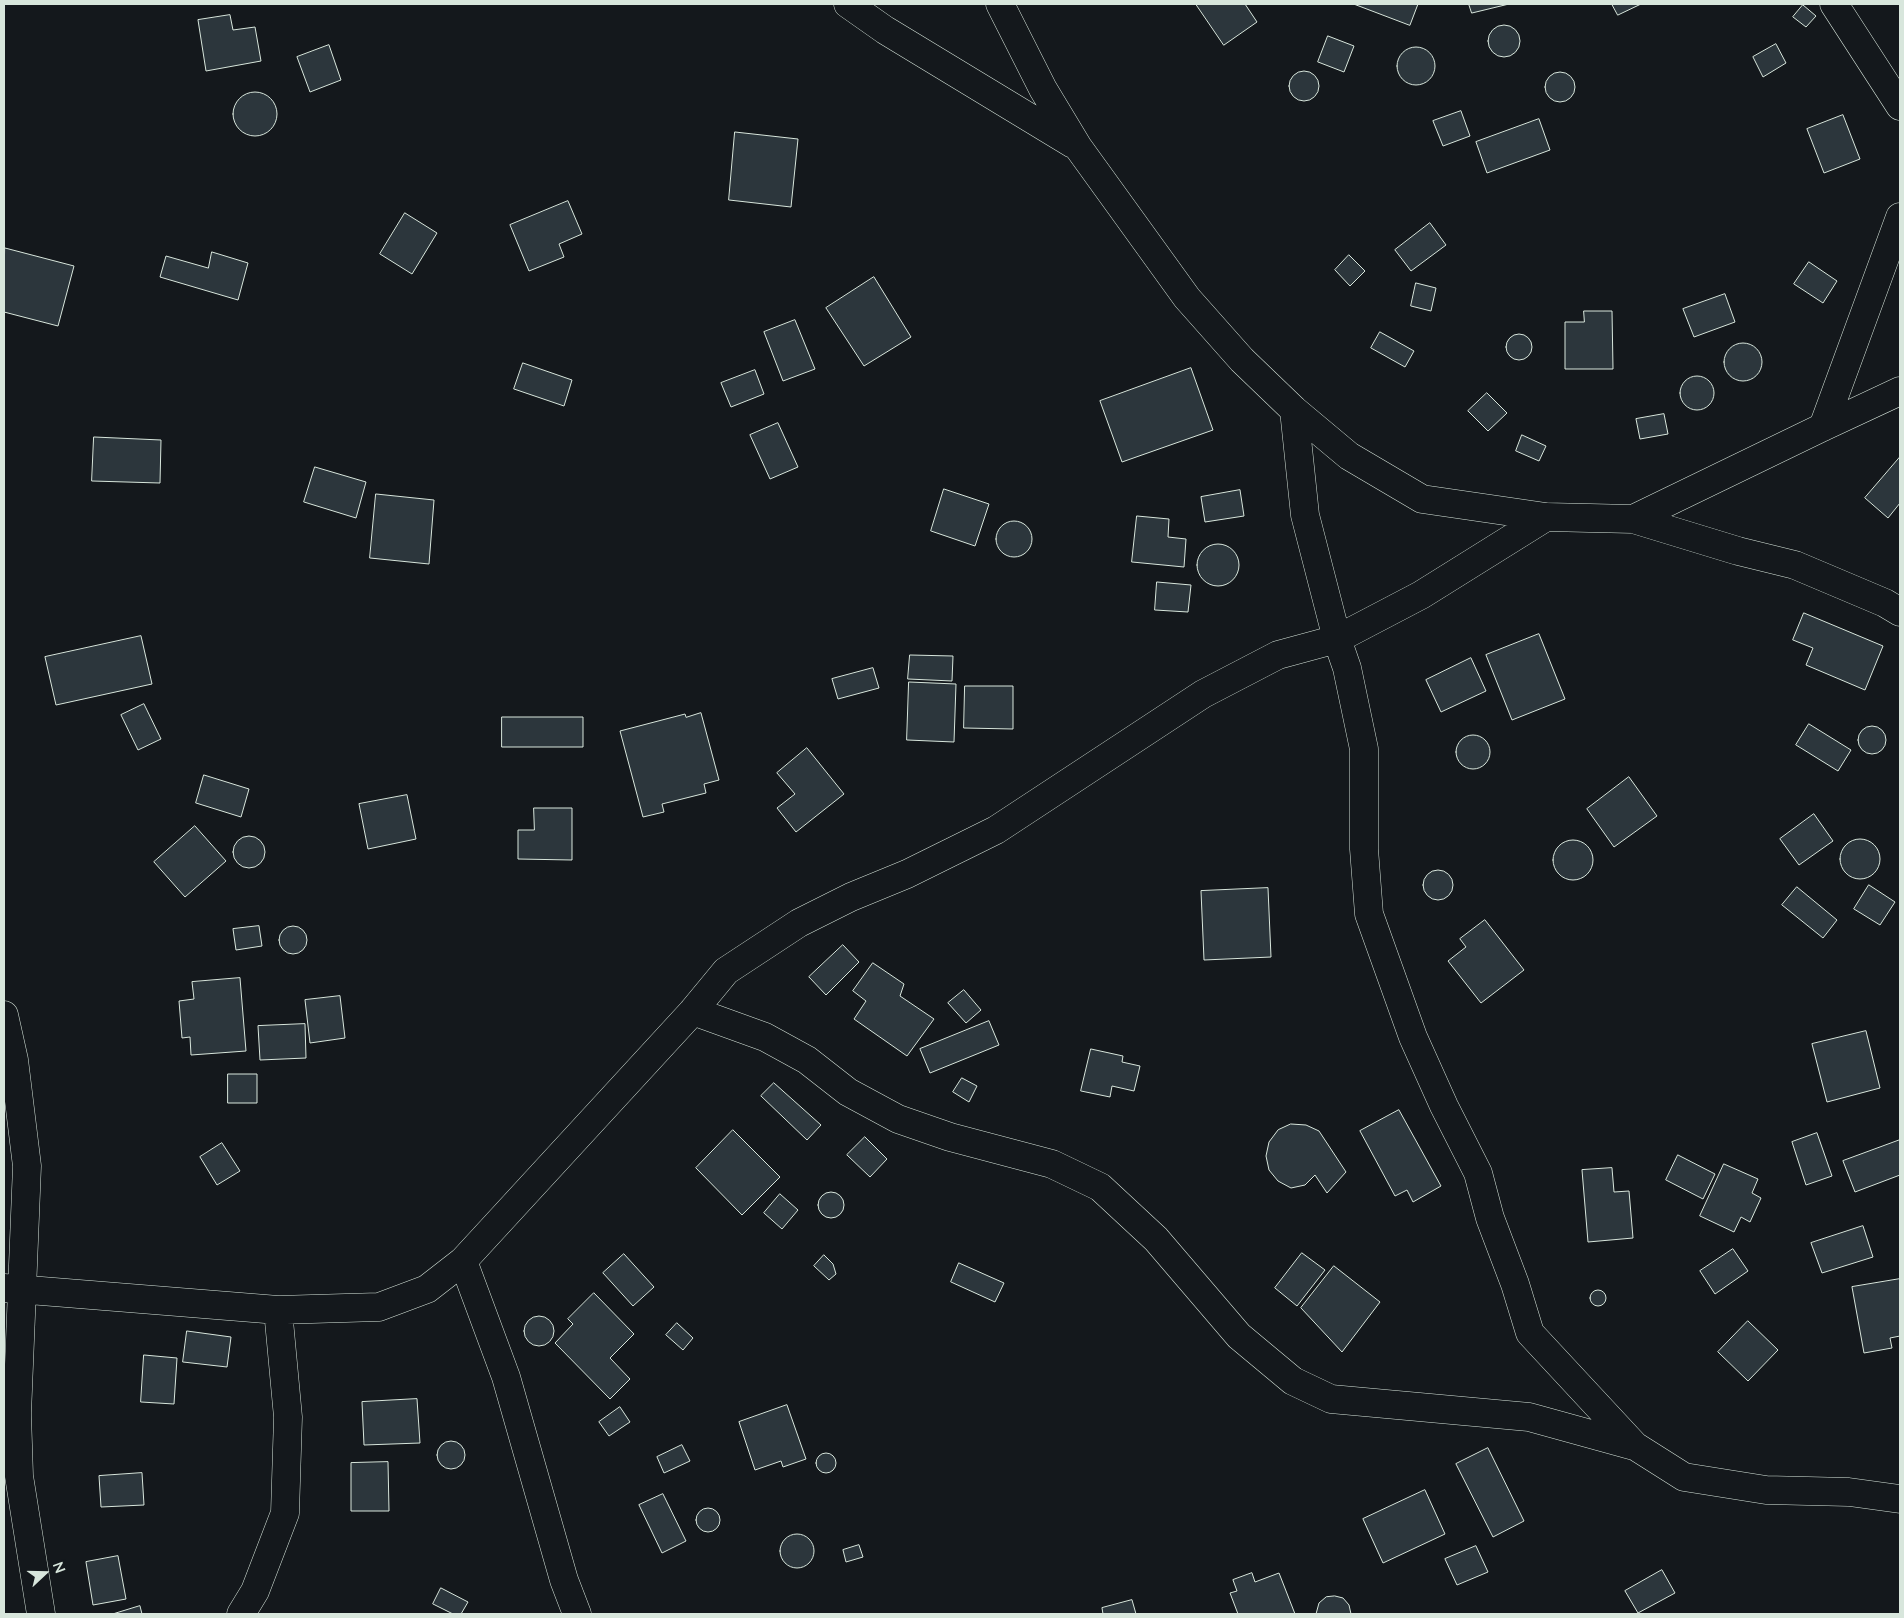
<!DOCTYPE html>
<style>
body{margin:0}
#map{position:relative;width:1904px;height:1618px;overflow:hidden;background:#14181c;font-family:Lato,sans-serif}
canvas{display:block}
.frame{position:absolute;inset:0;border:5px solid #d8e6dc;pointer-events:none}
.north{position:absolute;left:20px;top:1548px;width:50px;height:50px;-webkit-text-stroke:4px #14181c;paint-order:stroke;rotate:69deg;font-size:14px;font-weight:700;line-height:20px;text-align:center;color:#d8e6dc}
.north::after{content:'';display:block;margin:auto;width:18px;height:22px;background:#d8e6dc;clip-path:polygon(50% 0,100% 100%,50% 72%,0 100%)}
</style>
<div id="map">
<canvas width="1904" height="1618"></canvas>
<div class="frame"></div>
<div class="north">N</div>
</div>
<script>
const context = document.querySelector('canvas').getContext('2d');
context.lineJoin = 'round';
function fillPath(path, color) {
  context.fillStyle = color;
  context.fill(path, 'evenodd');
}
function strokePath(path, color, width, dash) {
  context.strokeStyle = color;
  context.lineWidth = width;
  context.lineCap = dash ? 'butt' : 'round';
  context.setLineDash(dash || []);
  context.stroke(path);
}
const building = new Path2D(`
 M1196 4H1245L1257 22 1224 45Z
 M1354 4H1418L1410 25Z
 M1469 4H1509L1472 13Z
 M1612 4H1641L1618 15Z
 M1803 5 1816 16 1806 27 1793 17Z
 M230 15 233 30 255 27 261 61 206 71 198 20Z
 M1488 41a16 16 0 1 1 32 0a16 16 0 1 1-32 0Z
 M1328 36 1354 46 1344 72 1318 62Z
 M1776 44 1786 63 1763 77 1753 57Z
 M329 45 341 80 310 92 297 57Z
 M1397 66a19 19 0 1 1 38 0a19 19 0 1 1-38 0Z
 M1289 86a15 15 0 1 1 30 0a15 15 0 1 1-30 0Z
 M1545 87a15 15 0 1 1 30 0a15 15 0 1 1-30 0Z
 M233 114a22 22 0 1 1 44 0a22 22 0 1 1-44 0Z
 M1461 111 1470 136 1443 146 1433 121Z
 M1843 115 1860 159 1824 173 1807 129Z
 M1539 119 1550 150 1487 173 1476 142Z
 M735 132 798 139 791 207 729 200Z
 M568 201 582 234 559 244 564 257 529 271 510 225Z
 M405 213 437 233 412 274 380 254Z
 M1430 223 1446 245 1411 271 1395 250Z
 M5 248 74 266 58 326 4 312Z
 M212 252 248 263 238 300 160 277 166 256 208 268Z
 M1349 255 1365 271 1350 286 1335 270Z
 M1809 262 1837 281 1823 303 1794 284Z
 M874 277 911 337 864 366 826 308Z
 M1416 283 1436 288 1431 311 1411 306Z
 M1725 294 1735 322 1694 337 1683 309Z
 M1584 311H1612L1613 369H1565V322H1584Z
 M795 320 815 369 783 381 764 332Z
 M1380 332 1414 351 1405 367 1371 348Z
 M1506 347a13 13 0 1 1 26 0a13 13 0 1 1-26 0Z
 M1724 362a19 19 0 1 1 38 0a19 19 0 1 1-38 0Z
 M523 363 572 380 564 406 514 389Z
 M1191 368 1213 430 1122 462 1100 401Z
 M755 370 764 394 731 407 721 383Z
 M1680 393a17 17 0 1 1 34 0a17 17 0 1 1-34 0Z
 M1487 393 1507 413 1488 431 1468 411Z
 M1664 414 1668 434 1640 439 1636 419Z
 M778 423 798 467 770 479 750 435Z
 M1522 435 1546 446 1539 461 1516 451Z
 M94 437 161 440 160 483 92 481Z
 M1900 457V503L1888 518 1865 498Z
 M315 467 366 482 356 518 304 502Z
 M944 489 989 504 975 546 931 531Z
 M1240 490 1244 516 1205 522 1201 497Z
 M376 494 434 500 429 564 370 558Z
 M1137 516 1169 519 1168 537 1186 539 1184 567 1132 562Z
 M996 539a18 18 0 1 1 36 0a18 18 0 1 1-36 0Z
 M1197 565a21 21 0 1 1 42 0a21 21 0 1 1-42 0Z
 M1157 582 1191 585 1188 612 1155 610Z
 M1804 613 1883 646 1865 690 1806 665 1813 648 1793 640Z
 M1539 634 1565 699 1512 720 1486 655Z
 M141 636 152 684 56 705 45 657Z
 M910 655 953 656 952 681 908 679Z
 M1471 658 1486 691 1441 712 1426 680Z
 M873 668 879 688 838 699 832 679Z
 M909 682 956 684 954 742 907 740Z
 M965 686H1013V729L964 728Z
 M144 704 161 739 138 750 121 715Z
 M701 713 719 780 704 784 706 793 662 804 664 812 643 817 620 731 685 714 686 717Z
 M502 717H583V747H502Z
 M1809 724 1851 750 1838 771 1796 745Z
 M1858 740a14 14 0 1 1 28 0a14 14 0 1 1-28 0Z
 M1456 752a17 17 0 1 1 34 0a17 17 0 1 1-34 0Z
 M807 748 844 794 796 832 777 808 795 794 777 773Z
 M204 775 249 789 241 817 196 803Z
 M1629 777 1657 816 1614 847 1587 809Z
 M407 795 416 839 368 849 359 804Z
 M534 808H572V860L518 859V830H534Z
 M1814 814 1833 841 1799 865 1780 839Z
 M195 826 226 861 185 897 154 862Z
 M233 852a16 16 0 1 1 32 0a16 16 0 1 1-32 0Z
 M1840 859a20 20 0 1 1 40 0a20 20 0 1 1-40 0Z
 M1553 860a20 20 0 1 1 40 0a20 20 0 1 1-40 0Z
 M1423 885a15 15 0 1 1 30 0a15 15 0 1 1-30 0Z
 M1869 885 1895 902 1880 925 1854 909Z
 M1797 887 1837 920 1823 938 1782 905Z
 M1268 888 1271 957 1204 960 1201 891Z
 M1485 920 1524 970 1481 1003 1448 961 1466 947 1460 939Z
 M259 926 262 946 236 950 233 929Z
 M279 940a14 14 0 1 1 28 0a14 14 0 1 1-28 0Z
 M843 945 859 962 826 995 809 977Z
 M873 963 904 984 900 996 934 1019 907 1056 854 1019 866 1001 853 991Z
 M240 978 246 1051 191 1055 190 1037 182 1038 179 1001 194 999 192 982Z
 M964 990 981 1010 966 1023 948 1003Z
 M340 996 345 1038 310 1043 305 1000Z
 M989 1021 999 1045 930 1073 920 1049Z
 M305 1024 306 1058 260 1060 258 1026Z
 M1866 1031 1880 1088 1827 1102 1812 1044Z
 M1091 1049 1123 1056 1122 1062 1140 1066 1134 1091 1112 1086 1110 1097 1081 1091Z
 M228 1074H257V1103H228Z
 M962 1078 977 1086 969 1102 953 1092Z
 M774 1083 821 1125 807 1140 761 1096Z
 M1399 1110 1441 1186 1413 1202 1407 1190 1395 1196 1360 1131Z
 M1291 1124 1306 1125 1319 1131 1346 1172 1327 1193 1315 1175 1305 1185 1291 1188 1278 1181 1269 1170 1266 1156 1269 1142 1278 1130Z
 M733 1130 780 1177 742 1215 696 1168Z
 M1817 1133 1832 1176 1806 1185 1792 1142Z
 M865 1137 887 1159 870 1177 847 1155Z
 M1900 1140V1175L1855 1192 1843 1161Z
 M222 1143 240 1171 217 1185 200 1157Z
 M1678 1155 1715 1174 1703 1199 1666 1180Z
 M1724 1164 1758 1179 1752 1193 1761 1198 1750 1222 1741 1217 1734 1232 1700 1216Z
 M1612 1168 1614 1192 1629 1191 1633 1238 1588 1242 1582 1170Z
 M818 1205a13 13 0 1 1 26 0a13 13 0 1 1-26 0Z
 M780 1194 798 1210 782 1229 764 1213Z
 M1863 1226 1873 1257 1822 1273 1811 1243Z
 M1733 1249 1748 1271 1715 1294 1700 1271Z
 M1302 1253 1325 1270 1297 1306 1275 1288Z
 M624 1254 654 1287 633 1306 603 1273Z
 M824 1255 833 1264 836 1274 829 1280 814 1266Z
 M959 1263 1004 1283 995 1302 951 1282Z
 M1334 1266 1380 1302 1342 1352 1301 1308Z
 M1900 1279V1336L1890 1338 1892 1348 1864 1353 1852 1287Z
 M1590 1298a8 8 0 1 1 16 0a8 8 0 1 1-16 0Z
 M594 1293 634 1334 610 1358 630 1379 610 1399 555 1343 573 1324 568 1319Z
 M524 1331a15 15 0 1 1 30 0a15 15 0 1 1-30 0Z
 M1748 1321 1778 1350 1748 1381 1718 1352Z
 M677 1323 693 1338 683 1350 666 1335Z
 M187 1331 231 1337 227 1367 183 1362Z
 M144 1355 177 1358 174 1404 141 1402Z
 M417 1399 420 1443 364 1445 362 1402Z
 M787 1405 806 1459 783 1467 781 1461 755 1470 739 1422Z
 M620 1407 630 1422 609 1436 599 1422Z
 M437 1455a14 14 0 1 1 28 0a14 14 0 1 1-28 0Z
 M682 1445 690 1461 664 1473 657 1457Z
 M1488 1448 1524 1521 1493 1537 1456 1464Z
 M816 1463a10 10 0 1 1 20 0a10 10 0 1 1-20 0Z
 M388 1462 389 1511H351V1463Z
 M142 1473 144 1505 101 1507 99 1476Z
 M1425 1490 1445 1534 1383 1563 1363 1519Z
 M663 1494 686 1541 662 1553 639 1505Z
 M696 1520a12 12 0 1 1 24 0a12 12 0 1 1-24 0Z
 M780 1551a17 17 0 1 1 34 0a17 17 0 1 1-34 0Z
 M859 1545 863 1557 846 1562 843 1550Z
 M1476 1546 1488 1572 1457 1585 1445 1559Z
 M118 1556 126 1599 93 1605 86 1562Z
 M1662 1570 1675 1593 1638 1613 1625 1591Z
 M1252 1573 1255 1582 1279 1573 1295 1614H1238L1230 1593 1237 1591 1233 1580Z
 M441 1588 468 1602 461 1614H453L433 1604Z
 M1335 1596 1343 1598 1349 1605 1351 1614H1316L1319 1603 1326 1597Z
 M1132 1600 1136 1614H1103L1102 1608Z
 M140 1606 142 1614H113Z`);
fillPath(building, '#2c363c');
strokePath(building, '#d8e6dc', 1);
const minor = new Path2D(`
 M848 4 885 30 1073 144
 M1000 4 1043 89 1078 147 1187 298 1242 360 1294 410 1349 456 1422 499 1546 517 1633 519 1738 551 1795 565 1885 603 1900 612
 M1834 4 1900 106
 M1294 410 1305 515 1337 639 1347 668 1364 749V849L1369 914 1413 1037 1444 1106 1478 1173 1490 1218 1515 1284 1530 1333 1635 1446 1684 1477 1766 1490 1849 1492 1900 1499
 M1823 427 1900 217
 M1633 519 1823 427 1900 391
 M693 1011 765 1037 807 1060 848 1092 898 1119 950 1137 1052 1164 1100 1187 1156 1239 1239 1336 1293 1381 1331 1399 1529 1417 1634 1446
 M4 1015 14 1060 27 1166 17 1414 19 1476 41 1614
 M463 1261 506 1377 564 1580 577 1614
 M4 1288 278 1310 379 1307 427 1289 463 1261 693 1011 726 971 799 923 851 897 907 874 996 830 1203 694 1278 655 1337 639 1421 595 1546 517
 M241 1614 255 1591 285 1513 288 1417 278 1310`);
strokePath(minor, '#d8e6dc', 29);
strokePath(minor, '#14181c', 28);
</script>
